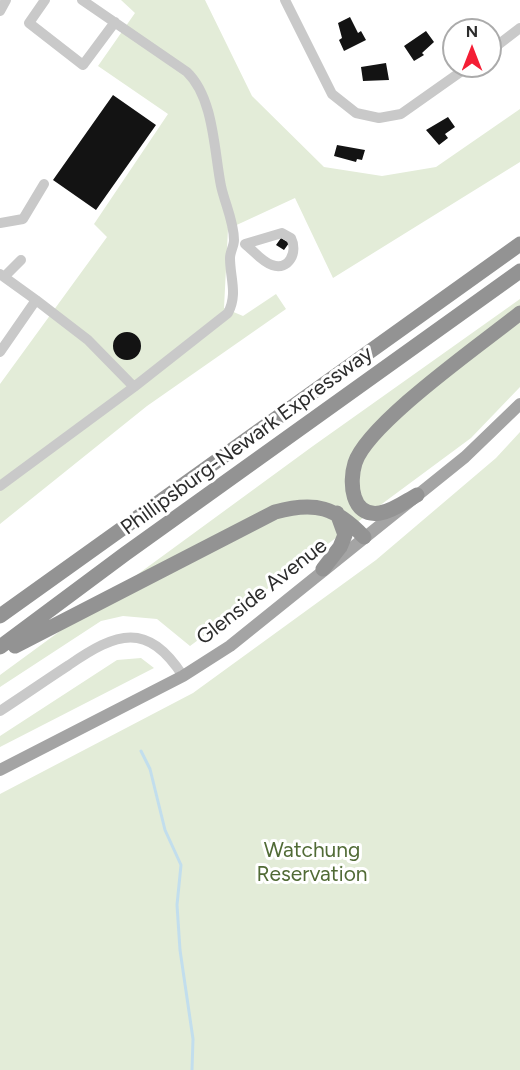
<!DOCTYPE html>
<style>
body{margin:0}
#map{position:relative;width:520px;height:1070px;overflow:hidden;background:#fff;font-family:Figtree,sans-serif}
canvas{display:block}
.north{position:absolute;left:442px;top:18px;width:60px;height:60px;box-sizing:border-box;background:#fff;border:2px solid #ababab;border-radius:50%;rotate:0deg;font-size:16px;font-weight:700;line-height:24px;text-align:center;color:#2c2c2c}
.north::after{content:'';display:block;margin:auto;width:21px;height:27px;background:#f41e35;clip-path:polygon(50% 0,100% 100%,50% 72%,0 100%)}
</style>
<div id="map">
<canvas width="520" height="1070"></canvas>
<div class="north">N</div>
</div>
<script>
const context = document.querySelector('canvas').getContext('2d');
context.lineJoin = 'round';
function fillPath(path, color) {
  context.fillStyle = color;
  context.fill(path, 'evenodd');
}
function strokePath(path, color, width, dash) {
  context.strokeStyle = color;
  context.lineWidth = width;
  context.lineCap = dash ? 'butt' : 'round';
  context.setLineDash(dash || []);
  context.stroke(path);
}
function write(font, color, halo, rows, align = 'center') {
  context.font = font + ' Figtree,sans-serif';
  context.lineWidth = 6;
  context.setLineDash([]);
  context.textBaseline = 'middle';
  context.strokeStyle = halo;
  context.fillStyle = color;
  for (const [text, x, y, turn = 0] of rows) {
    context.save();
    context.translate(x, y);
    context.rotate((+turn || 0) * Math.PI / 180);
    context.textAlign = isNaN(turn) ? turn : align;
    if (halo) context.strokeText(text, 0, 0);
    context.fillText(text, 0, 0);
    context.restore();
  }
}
fillPath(new Path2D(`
 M121 0H205L252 96 324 167 382 176 436 167 520 109V162L333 278 295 198 228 229 224 308 243 316 276 294 286 309 147 406 0 524V384L107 237 94 224 168 114 98 66 135 13Z
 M520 299V387L471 438 190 646 157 619 123 616 101 621 0 687V675L313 446Z
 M520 432V1070H0V794L193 693 376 560 496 458Z
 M141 658 154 668 0 747V736L117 660Z`), '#e3ecd8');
strokePath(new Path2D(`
 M141 751 150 769 165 830 181 865 177 905 180 950 193 1039 192 1070`), '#c2deed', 3);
fillPath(new Path2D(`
 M350 17 358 33 361 31 366 40 344 51 339 40 342 38 338 23Z
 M426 31 434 42 422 53 424 55 414 61 404 46Z
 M386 63 389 80 363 81 361 67Z
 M113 95 156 125 96 210 53 180Z
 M448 117 455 127 445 134 448 138 439 145 426 130Z
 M337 145 365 150 362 160 357 159 356 162 334 156Z
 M281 238 289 243 284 250 276 245Z
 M113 346a14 14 0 1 1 28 0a14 14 0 1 1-28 0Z`), '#131313');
strokePath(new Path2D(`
 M45 0 29 23 83 65 115 22
 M285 0 332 94 356 113 379 118 401 114 469 66
 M0 11 6 0
 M490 51 520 28
 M0 223 23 219 44 184
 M282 233 291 238C298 252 289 271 272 265 262 262 253 250 245 244Z
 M0 274 36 300 0 352
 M4 277 21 260
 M36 300 88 340 134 387
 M0 486 134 387 228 313C238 294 230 278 230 258 230 252 234 246 234 240 234 222 225 204 221 186 214 151 214 98 187 72L82 0
 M0 711C23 696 46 680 69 665 117 632 147 621 183 676`), '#c9c9c9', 10);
strokePath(new Path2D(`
 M0 770 183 676 230 646 465 457 520 404`), '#a4a4a4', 12);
strokePath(new Path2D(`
 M417 495C406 501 393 511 380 513 351 518 349 482 355 463 368 423 483 343 520 313
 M323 569 340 547 345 535 337 513
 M0 616 520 244
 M15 646 275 512C315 501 336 507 364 537
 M0 647 125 554 520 271`), '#939393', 15);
write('21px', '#2c2c2c', '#fff', [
 ["Phillipsburg-Newark Expressway",247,441,-36],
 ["Glenside Avenue",262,592,-38]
]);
write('21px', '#516b36', '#fff', [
 ["Watchung",312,851],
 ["Reservation",312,875]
]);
</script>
